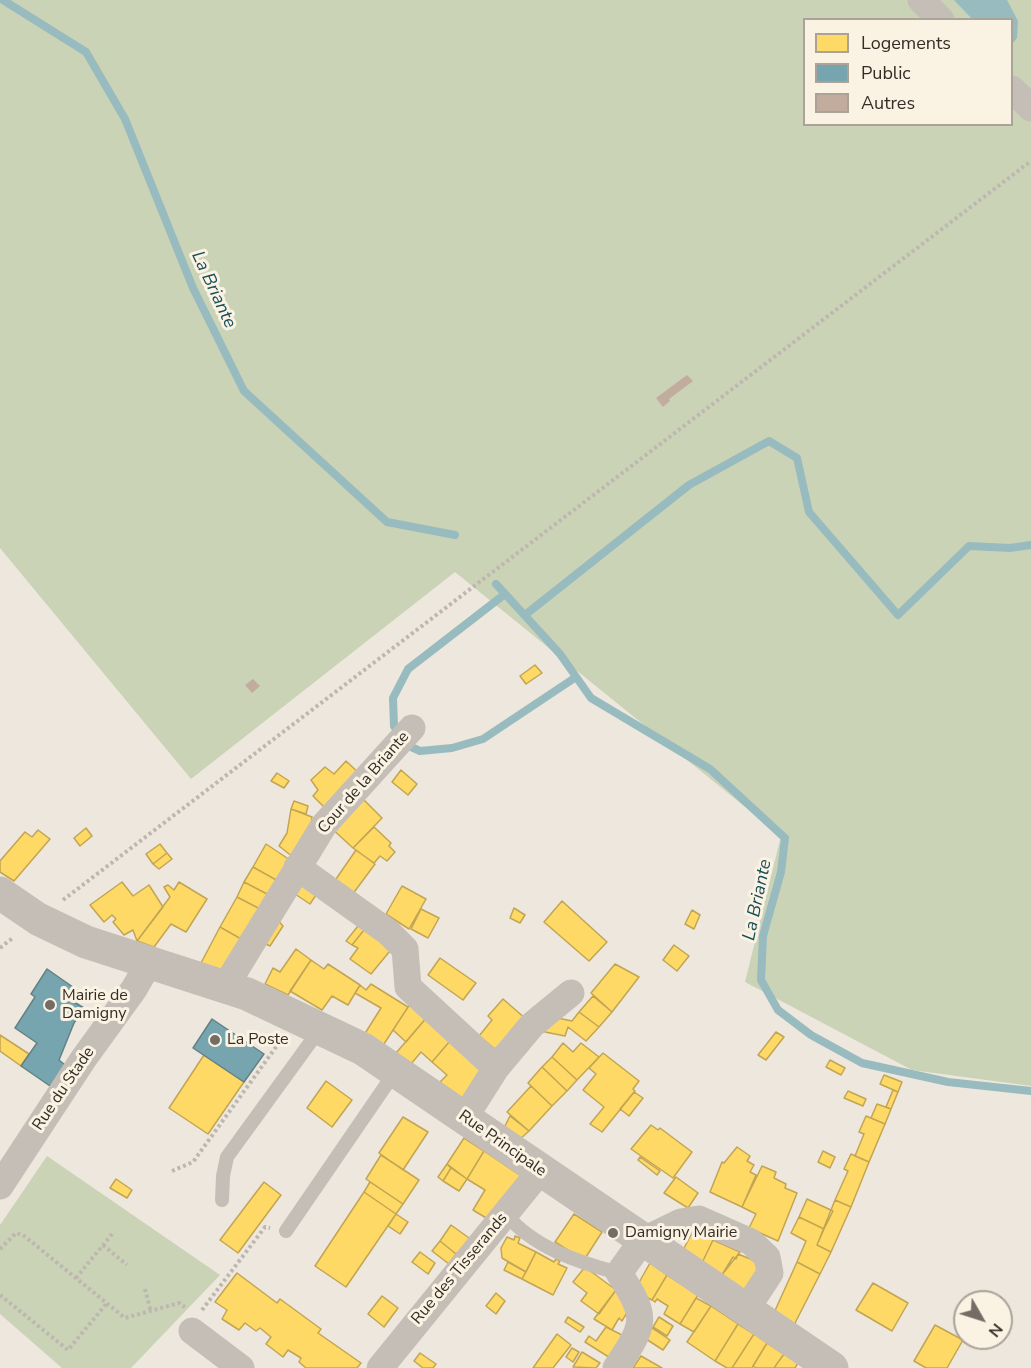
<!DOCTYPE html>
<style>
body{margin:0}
#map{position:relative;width:1031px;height:1368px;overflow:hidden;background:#ede7dd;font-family:"Nunito Sans",sans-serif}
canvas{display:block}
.legend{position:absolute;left:803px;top:18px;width:210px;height:108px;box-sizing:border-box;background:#faf2e3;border:2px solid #aba397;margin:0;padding:8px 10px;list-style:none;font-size:18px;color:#352c25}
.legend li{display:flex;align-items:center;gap:12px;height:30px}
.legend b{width:30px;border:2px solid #aba397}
.north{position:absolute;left:953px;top:1290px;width:60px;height:60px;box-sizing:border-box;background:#faf2e3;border:2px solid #aba397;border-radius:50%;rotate:129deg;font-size:16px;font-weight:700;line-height:24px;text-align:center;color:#352c25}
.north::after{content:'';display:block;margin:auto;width:21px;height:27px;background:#756d65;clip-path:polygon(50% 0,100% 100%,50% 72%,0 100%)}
</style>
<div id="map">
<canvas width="1031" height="1368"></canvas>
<ul class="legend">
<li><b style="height:16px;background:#ffd966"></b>Logements</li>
<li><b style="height:16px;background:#76a5af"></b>Public</li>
<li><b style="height:16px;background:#c2ac9e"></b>Autres</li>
</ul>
<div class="north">N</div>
</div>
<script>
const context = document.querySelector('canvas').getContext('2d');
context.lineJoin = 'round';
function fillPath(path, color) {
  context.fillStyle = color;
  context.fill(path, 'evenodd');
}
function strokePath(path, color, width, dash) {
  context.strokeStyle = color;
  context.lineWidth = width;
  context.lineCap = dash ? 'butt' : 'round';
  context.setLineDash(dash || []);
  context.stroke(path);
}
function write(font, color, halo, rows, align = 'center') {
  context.font = font + ' "Nunito Sans",sans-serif';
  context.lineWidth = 6;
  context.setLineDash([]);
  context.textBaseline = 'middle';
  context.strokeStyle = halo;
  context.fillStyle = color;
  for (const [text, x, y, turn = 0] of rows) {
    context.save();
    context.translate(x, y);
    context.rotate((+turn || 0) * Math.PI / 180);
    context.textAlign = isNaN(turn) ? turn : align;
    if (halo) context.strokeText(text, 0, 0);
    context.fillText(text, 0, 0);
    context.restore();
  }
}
fillPath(new Path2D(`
 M0 0H1031V1086L912 1070 745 982 781 836 455 572 191 779 0 548ZM804 20H1012V124H804Z
 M47 1156 220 1275 131 1368H62L0 1314V1225Z`), '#cbd3b6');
fillPath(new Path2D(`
 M954 0H1007L1018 21 1017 38 1012 44V20L972 19Z`), '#98bbbf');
const homes = new Path2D(`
 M535 665 542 673 526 684 520 676Z
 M346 761 362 776 328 811 313 796 318 790 311 780 325 767 334 774Z
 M401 770 417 784 408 795 392 782Z
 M277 773 289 781 284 788 271 781Z
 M359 795 382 818 353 848 329 826Z
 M294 801 308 806 306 814 291 809Z
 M291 809 312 817 310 837 293 857 279 846 287 833Z
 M374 827 391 843 389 846 395 852 387 861 380 856 374 863 353 848Z
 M86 828 92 836 80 846 74 838Z
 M38 830 50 839 14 881 0 872V861L25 832 32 837Z
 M160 844 167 853 153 864 146 854Z
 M266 844 290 860 278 881 253 867Z
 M356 850 375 864 352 895 334 882Z
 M167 853 172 859 159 869 153 864Z
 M253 867 278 881 271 896 244 882Z
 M302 877 320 889 310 904 292 892Z
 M122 882 133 896 149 885 163 907 137 941 133 930 124 935 113 922 116 919 112 915 104 922 90 905Z
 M179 882 207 899 186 932 171 924 154 947 137 941 170 897 164 887 168 885 174 890Z
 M244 882 271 896 262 910 237 897Z
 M402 886 426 899 409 929 386 914Z
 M237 897 262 910 243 940 220 927Z
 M562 901 607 942 589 961 544 922Z
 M514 908 525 915 520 923 510 918Z
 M421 909 439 918 428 938 411 929Z
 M692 910 700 915 694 929 685 924Z
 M276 918 283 926 270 946 262 942Z
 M362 921 368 925 352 945 346 941Z
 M368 925 394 946 371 974 350 959 358 948 352 945Z
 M220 927 243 940 223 971 201 963Z
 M674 945 689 956 677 971 663 960Z
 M296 949 311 960 288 995 265 984 273 968 280 972Z
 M440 958 476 983 463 1000 428 975Z
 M311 960 324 969 328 964 360 985 348 1005 332 996 322 1010 290 991Z
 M615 964 639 977 612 1012 591 993Z
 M371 984 408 1007 382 1047 364 1035 381 1008 355 993 360 985 366 990Z
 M593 996 612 1012 599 1027 579 1012Z
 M503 999 526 1019 495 1049 479 1036 492 1020 488 1016Z
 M412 1001 428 1016 406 1042 393 1030Z
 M579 1012 599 1027 586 1041 568 1027 565 1036 545 1032 548 1016 572 1021Z
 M428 1016 450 1041 432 1062 421 1052 411 1064 396 1053Z
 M776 1032 784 1037 766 1060 758 1055Z
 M0 1035 29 1054 21 1066 0 1051Z
 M450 1041 483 1071 463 1099 440 1082 447 1075 432 1062Z
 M563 1043 573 1052 581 1043 599 1057 577 1080 552 1057Z
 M603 1053 639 1081 633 1089 635 1091 602 1132 590 1124 604 1107 583 1090 596 1074 589 1068Z
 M204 1055 244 1082 208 1134 169 1108Z
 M552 1057 577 1080 567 1091 542 1067Z
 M830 1060 845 1068 841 1075 826 1067Z
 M542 1067 567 1091 552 1106 528 1083Z
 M884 1075 902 1082 898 1092 880 1084Z
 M326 1081 352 1100 332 1127 307 1108Z
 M531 1086 552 1106 529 1131 507 1112Z
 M893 1090 898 1092 891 1109 886 1107Z
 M848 1091 866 1099 863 1106 844 1098Z
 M634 1092 643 1098 629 1116 620 1109Z
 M877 1104 891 1109 885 1124 871 1118Z
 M510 1116 529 1131 520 1139 504 1128Z
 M866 1116 885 1124 869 1162 855 1156 864 1134 859 1132Z
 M403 1117 428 1132 403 1170 379 1153Z
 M651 1125 658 1130 660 1128 692 1152 673 1178 631 1149Z
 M464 1138 484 1151 467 1179 447 1164Z
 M737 1147 750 1156 747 1161 754 1165 750 1172 756 1175 742 1207 710 1192 722 1162 724 1163Z
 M484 1151 524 1178 496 1224 473 1210 485 1190 467 1179Z
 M823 1151 835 1157 830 1168 818 1162Z
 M851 1154 869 1162 851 1207 835 1200 848 1171 844 1169Z
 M381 1155 419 1180 403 1204 366 1179Z
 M640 1157 660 1171 657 1175 638 1160Z
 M447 1164 451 1168 443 1181 438 1177Z
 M762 1166 776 1172 774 1178 786 1184 785 1188 797 1193 778 1241 749 1228 756 1214 742 1207Z
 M451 1168 467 1179 459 1191 443 1181Z
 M676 1177 698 1193 688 1208 664 1193Z
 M116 1179 132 1190 127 1198 110 1188Z
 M264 1182 281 1195 238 1253 220 1240Z
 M370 1182 403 1204 396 1214 364 1192Z
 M364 1192 396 1214 346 1287 315 1266Z
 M807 1199 833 1211 824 1229 799 1217Z
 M835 1200 851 1207 831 1252 817 1245Z
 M396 1214 408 1222 400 1234 388 1226Z
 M574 1214 602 1232 584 1260 555 1242Z
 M799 1217 824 1229 817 1245 831 1252 820 1274 797 1262 806 1241 791 1233Z
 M451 1225 472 1240 456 1254 440 1241Z
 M693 1231 713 1240 701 1265 681 1254Z
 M515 1236 520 1238 518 1243 536 1252 526 1272 502 1258 501 1248 507 1237 514 1240Z
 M713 1240 740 1252 721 1276 701 1265Z
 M440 1241 456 1254 449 1264 432 1251Z
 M420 1252 435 1263 428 1274 412 1262Z
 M536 1252 554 1262 556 1259 560 1261 558 1264 567 1268 553 1295 522 1279Z
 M738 1254 758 1262 759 1275 747 1296 720 1278 733 1257 736 1259Z
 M508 1262 526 1272 522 1279 504 1270Z
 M797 1262 820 1274 793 1327 773 1315Z
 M650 1263 667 1275 652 1300 640 1294 637 1286Z
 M585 1267 616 1290 599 1314 581 1301 587 1293 573 1282Z
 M237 1273 277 1303 280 1299 321 1329 318 1333 361 1363 357 1368H306L299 1362 301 1358 288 1350 283 1357 266 1344 271 1337 260 1328 256 1331 245 1323 239 1330 222 1319 227 1310 215 1302Z
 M667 1275 698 1295 680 1324 664 1314 668 1306 657 1299 655 1302 652 1300Z
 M873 1283 908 1303 892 1331 856 1310Z
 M616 1290 631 1306 622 1321 619 1318 612 1330 594 1319Z
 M496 1293 505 1301 496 1314 486 1306Z
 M382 1296 398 1308 384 1327 368 1314Z
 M696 1298 711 1306 694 1332 680 1324Z
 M711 1306 738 1324 715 1361 687 1342Z
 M568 1317 584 1327 580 1332 565 1322Z
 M659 1317 673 1326 667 1336 653 1327Z
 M738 1324 754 1334 732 1368H727L715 1361Z
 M935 1325 963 1340 947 1368H926L914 1361Z
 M606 1327 630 1339 615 1361 585 1342 589 1336 596 1341Z
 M652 1328 670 1340 663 1350 646 1339Z
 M557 1334 571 1345 553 1368H533Z
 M754 1334 767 1343 752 1368H732Z
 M767 1343 784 1354 774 1368H756L753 1366Z
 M572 1348 579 1352 573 1362 566 1357Z
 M582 1352 600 1363 596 1368 573 1367Z
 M420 1353 436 1364 433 1368H423L414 1361Z
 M784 1354 798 1363 795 1368H774Z
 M641 1356 662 1368H633Z`);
fillPath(homes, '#ffd966');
strokePath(homes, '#c2a552', 1.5);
const public = new Path2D(`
 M47 969 80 992 74 1002 84 1008 74 1023 59 1060 65 1065 50 1086 21 1066 37 1043 15 1028 35 997 31 994Z
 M212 1019 264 1054 244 1082 193 1048Z`);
fillPath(public, '#76a5af');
strokePath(public, '#628186', 1.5);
strokePath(new Path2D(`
 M3 0 86 52 125 119 193 288 244 391 387 522 455 535
 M496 584 560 654 591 698 710 769 785 838 781 872 763 936 761 980 778 1010 811 1035 862 1063 948 1082 1031 1091
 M505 594 408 669 393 698 394 726 409 746 420 751 452 748 483 739 576 677
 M525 615 689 485 769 441 797 458 809 512 898 615 969 546 1010 548 1031 545`), '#98bbbf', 8);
fillPath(new Path2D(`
 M687 375 693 381 669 399 670 401 663 407 656 398Z
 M253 679 260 686 252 693 245 685Z`), '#c2ac9e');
strokePath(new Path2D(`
 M63 900 1031 161
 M0 948 14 937
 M172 1171 193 1162 281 1040
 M103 1245 127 1265
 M0 1249 16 1233 23 1235 125 1318 179 1303 185 1307
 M76 1278 113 1233
 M145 1289 151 1312
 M0 1295 68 1350 107 1303
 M202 1310 265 1227 270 1228`), '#bdb7af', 4, [3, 3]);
strokePath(new Path2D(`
 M222 1200 223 1176 227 1157 320 1029
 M506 1214C532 1247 580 1263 619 1273
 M286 1231 395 1072`), '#c5beb6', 14);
strokePath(new Path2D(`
 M921 0 941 20
 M1012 89 1031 108
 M297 867 388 932 405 949 408 987 496 1068 465 1117
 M225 987 324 825 412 728
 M496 1068 532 1025 571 993
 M0 1186 84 1058 134 989 149 963
 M192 1331 241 1368
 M380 1368 541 1170
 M616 1368C645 1324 649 1319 619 1273L642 1241 681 1222 699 1219 751 1242 767 1257 770 1273 745 1311`), '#c5beb6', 27);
strokePath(new Path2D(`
 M0 893 38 919 86 942 247 994 363 1049 832 1368`), '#c5beb6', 33);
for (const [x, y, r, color] of [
 [50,1005,6,"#756d65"],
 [215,1040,6,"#756d65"],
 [613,1233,6,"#756d65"]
]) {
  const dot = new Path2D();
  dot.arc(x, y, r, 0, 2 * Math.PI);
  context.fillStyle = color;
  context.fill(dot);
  strokePath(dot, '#faf2e3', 2);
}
write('16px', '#352c25', '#faf2e3', [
 ["Cour de la Briante",364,783,-49],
 ["Rue du Stade",64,1089,-56],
 ["Rue Principale",502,1144,35],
 ["Rue des Tisserands",460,1269,-50]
]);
write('16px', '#352c25', '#faf2e3', [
 ["Mairie de",62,996],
 ["Damigny",62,1014],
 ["La Poste",227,1040],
 ["Damigny Mairie",625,1233]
], 'left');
write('italic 18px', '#184e59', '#faf2e3', [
 ["La Briante",213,290,65],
 ["La Briante",758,900,-78]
]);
</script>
